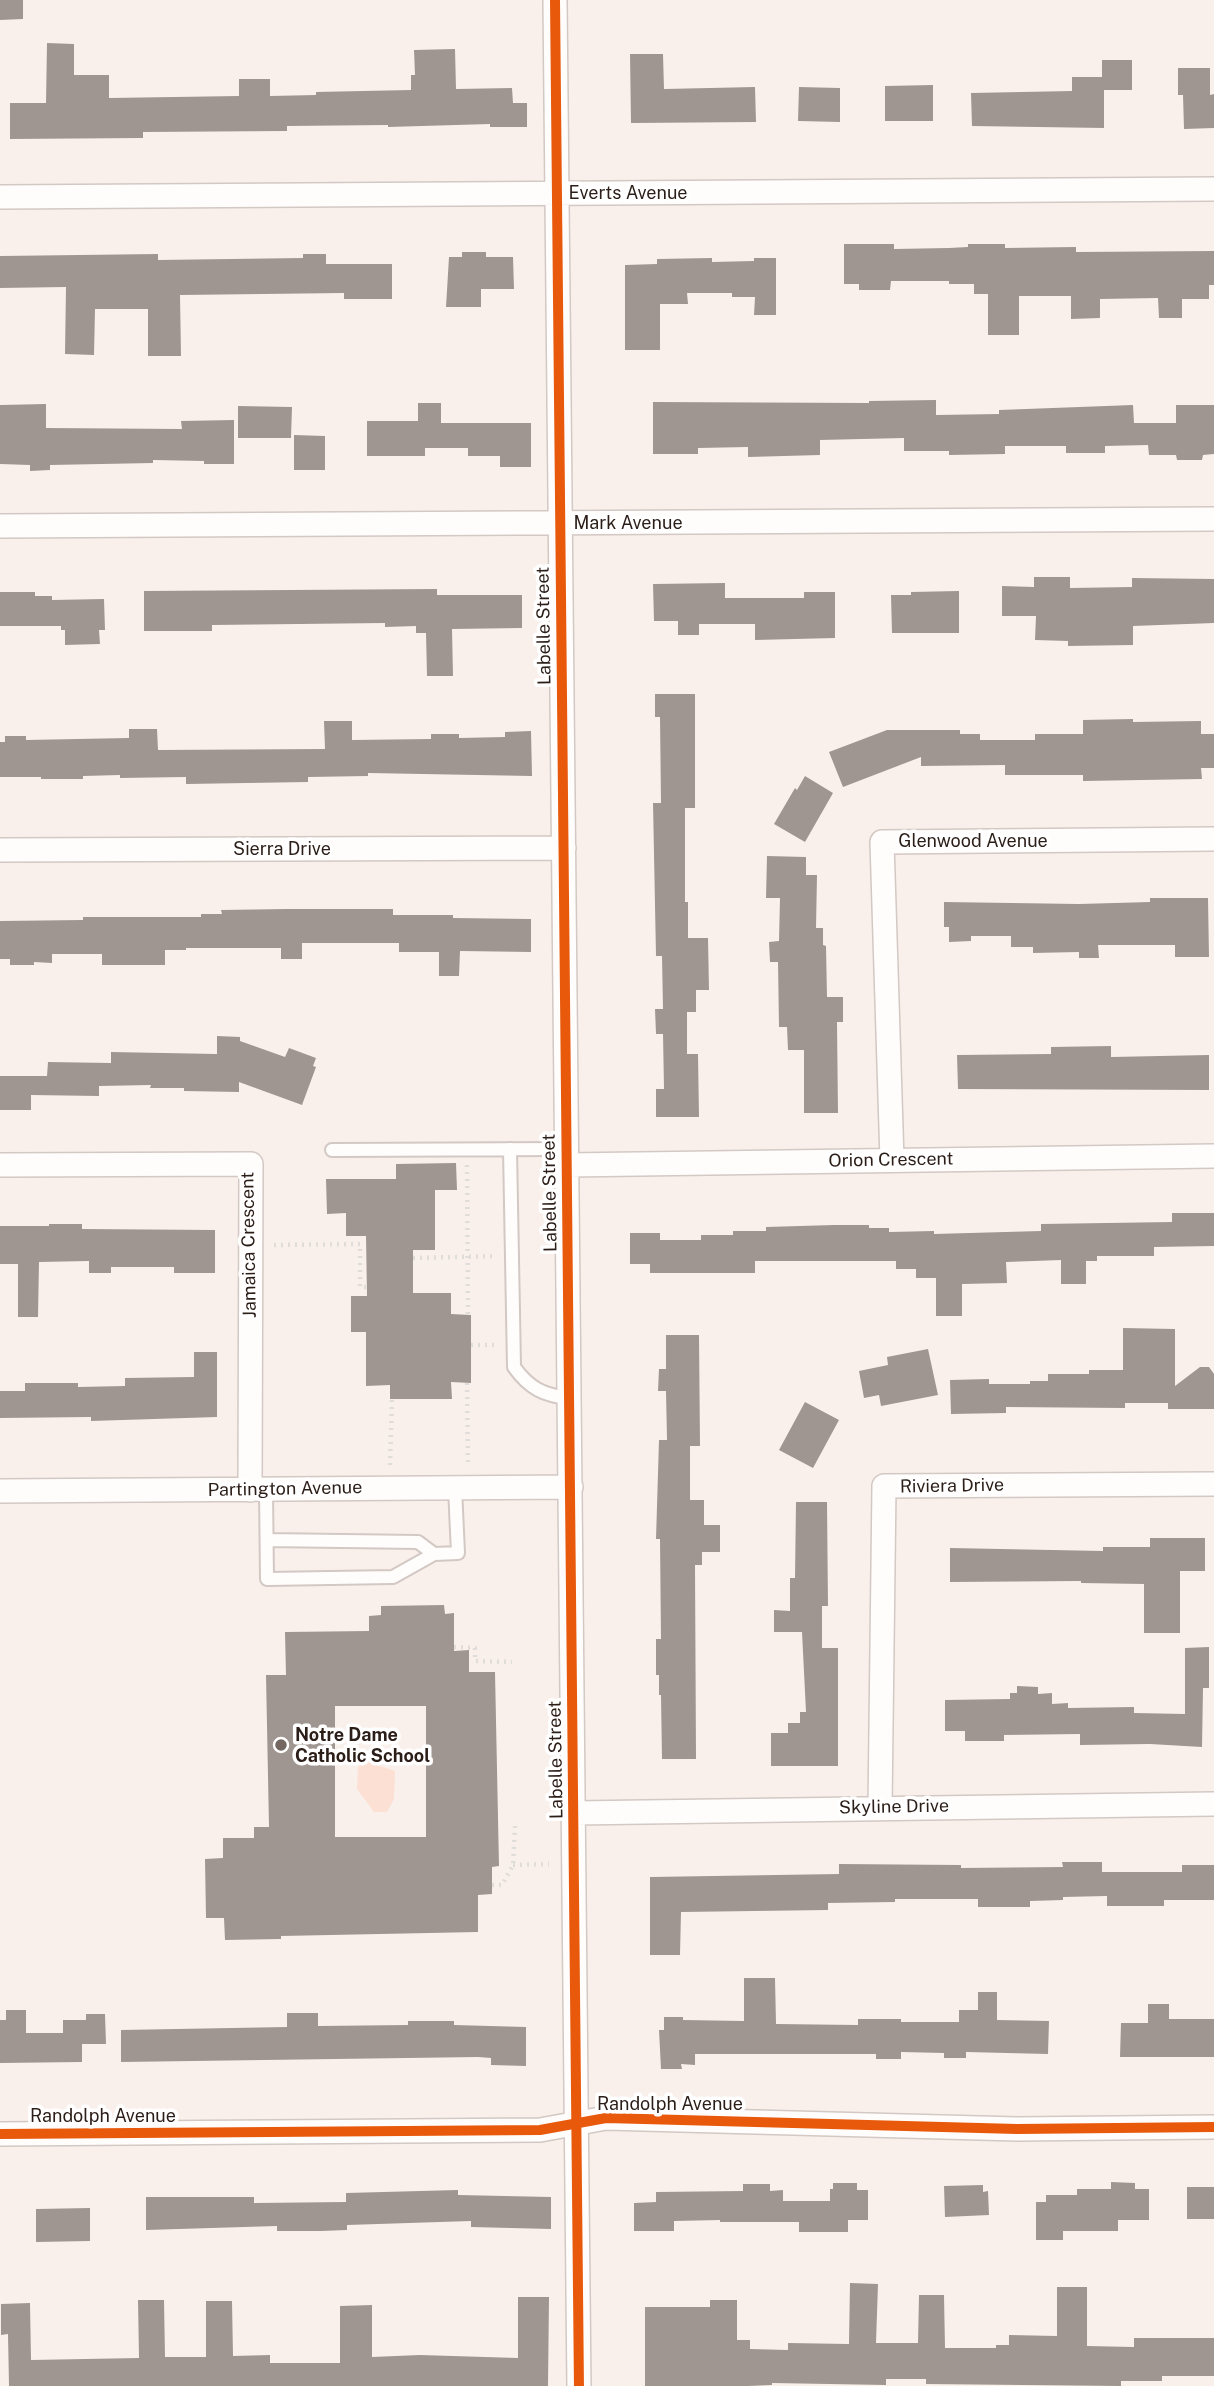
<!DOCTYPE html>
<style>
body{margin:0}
canvas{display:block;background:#f9f0ec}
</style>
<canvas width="1214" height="2386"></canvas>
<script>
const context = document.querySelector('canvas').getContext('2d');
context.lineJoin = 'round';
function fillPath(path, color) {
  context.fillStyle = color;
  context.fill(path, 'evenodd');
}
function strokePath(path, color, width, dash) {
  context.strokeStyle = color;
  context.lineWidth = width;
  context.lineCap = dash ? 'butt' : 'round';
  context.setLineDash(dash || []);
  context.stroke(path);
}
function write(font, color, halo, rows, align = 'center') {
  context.font = font + ' "Public Sans",sans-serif';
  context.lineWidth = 7;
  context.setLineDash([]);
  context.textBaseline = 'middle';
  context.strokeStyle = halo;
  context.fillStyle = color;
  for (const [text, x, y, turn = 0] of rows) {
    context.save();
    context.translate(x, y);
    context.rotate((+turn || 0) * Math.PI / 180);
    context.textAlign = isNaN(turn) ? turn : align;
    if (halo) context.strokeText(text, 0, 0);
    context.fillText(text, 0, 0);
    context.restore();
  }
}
fillPath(new Path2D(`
 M365 1761 395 1771 394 1799 387 1812H374L357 1789 358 1767Z`), '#fce0d3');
fillPath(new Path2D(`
 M0 0H23V19L0 20Z
 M47 43 74 44V75H109V98L239 96V79H270V96L316 95V92L411 90V75H415L414 50 455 49 456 89 512 88 513 103H527V127H490V124L388 127V125L287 126V131L143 132V138L10 139V103H46Z
 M630 54H663L664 89 755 87 756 122 631 123Z
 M1102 60H1132V90H1104V128L972 126 971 93 1072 91V77H1102Z
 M1178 68H1210V95L1214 94V128L1184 129 1183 95H1178Z
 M933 85V121H885V86Z
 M799 87 840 88V122L798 121Z
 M844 244H894V249L949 248 968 247V244H1005V248L1076 247V252L1214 251V285H1209V299H1182V318H1159L1158 298 1100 299V318L1071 319V296H1019V335H988V294H974V284H949V281H891L890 290H859V284H844Z
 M462 252H486V257H513L514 289H481V307H446L449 257H462Z
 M158 254V260L303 258V254H326V264H392V299H344V293L180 295 181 356H148V309H95L94 355 65 354 66 287 0 288V256Z
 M712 258V262L754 261V258H776V315H754L755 297H732V293H687L688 304H660V350H625V265L657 264V259Z
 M936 400V415L999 414V410L1133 405 1134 423H1176V405H1214V454L1203 455 1202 460H1177L1176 455H1149L1148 445 1105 446V453H1066V446H1005V454L949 455V451H904V438L820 440V455L748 457V447L698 448V454H653V402L869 403V401Z
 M418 403H441V423H531V467H500V456H468V448H425V456H367V421H418Z
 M46 404V428L182 429 181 421 234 420V464H204V461L153 460V463L50 465V470L30 471V465L0 464V405Z
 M238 406 292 407 291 438H238Z
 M294 435 325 436V470H294Z
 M1034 577H1070V588L1132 587V578L1214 579V623L1133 626V645L1068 646V641L1035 640 1036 616H1002V586L1034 587Z
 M725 583V598H804V592H835V638L755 640V624H699V635H678V621H654L653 584Z
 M437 589V595H522V628L452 629 453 676H427L426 633H416V626L385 627V623L212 625V631H144V591Z
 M959 591V633H892L891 595H911V592Z
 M0 592H35V596H52V600L104 599 105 630H99L100 644 65 645V630H61V626H0Z
 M655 694H695V808H685V902H688V938H708L709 990H696V1012H687V1054H698L699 1117H656V1089H664L663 1034H656L655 1009H663L662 956H656L653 803H661L660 717H655Z
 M1133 719V722L1201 721V734H1214V768H1201L1202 779 1083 781V775H1005V765L921 766V757L843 787 829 752 887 730H960V734H980V740H1035V734H1083V720Z
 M324 721H352V740L431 739V734H459V738L505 737V732L531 731 532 776 368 773V776L308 777V782L186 784V777L120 778V775L83 776V779H41V777H0V742H5V736H26V740L129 738V729H157L158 750 325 749Z
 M805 776 833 793 805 842 774 824 795 788 797 790Z
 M767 856 806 857V875H817L816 928H823V945L826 946 827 997H843V1022H837L838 1113H804V1050H788L787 1027H779L778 962H770L769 942 779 941 780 898H766Z
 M1150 898H1208L1209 957H1175V945H1098L1099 958H1079V952L1033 953V947H1011V936H971V941L949 942V927H944V902L1079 904 1150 902Z
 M287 909H393V915H453V918L531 919V952L460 951 459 976H439V952H399V943H302V959H281V948H186V950H165V965H102V954H52V963L34 962V965H10V959H0V921L83 920V917H201V914H222L221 910Z
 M217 1036 240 1037V1041L285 1057 289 1048 316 1058 313 1066 316 1067 302 1105 239 1082V1092L184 1091V1088H150L151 1085 99 1086V1096L31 1095V1110H0V1076H47L48 1062 111 1063V1052L217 1054Z
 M1111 1046V1057L1209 1055V1090L958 1089 957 1055 1051 1054V1047Z
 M456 1163 457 1190H435V1250H413V1293H451V1314L471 1315V1383L451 1382 452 1399H390V1385L366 1386V1332H351V1296H367L366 1236H346V1213L327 1214 326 1179H396V1164Z
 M1172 1213H1214V1246L1154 1247V1256H1097V1261H1086V1284H1061V1260L1006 1262 1007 1283 962 1284V1316H936V1278H916V1269H896V1261H755V1273H650V1264H630V1233H660V1240H701V1235H733V1231H766V1227L834 1225H869V1228H889V1232L934 1231V1234L1041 1231V1224L1172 1222Z
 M49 1224H82V1229L215 1230V1273H174V1267H111V1273H89V1261L39 1262 38 1317H18V1264H0V1226H49Z
 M1123 1328 1175 1329V1386L1200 1367H1209L1214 1374V1409H1168V1403H1125V1408L1006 1407V1413L951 1414 950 1380 989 1379V1384H1030V1381H1048V1374H1089V1370H1123Z
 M666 1335H699L700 1446H690V1500H704V1525H720V1552H702V1565H695L696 1759H662L661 1695H659V1675H656V1639H661L660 1539H656L659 1440H667L666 1391H658L659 1369H666Z
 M928 1349 938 1395 881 1406 879 1395 864 1398 859 1371 888 1365 887 1357Z
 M194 1352H217V1417L91 1421V1417L0 1418V1391H25V1383H78V1387L125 1386V1378L194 1377Z
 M805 1402 839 1420 813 1468 779 1450Z
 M796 1502H827L828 1606H822V1648H838V1766H771V1733H788V1723H800V1712H806L802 1632H774V1610L790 1611V1578H795Z
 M1150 1538H1205V1571H1180V1633H1144V1584L1081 1583V1581L950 1582V1548L1103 1551V1547H1150Z
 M444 1605 445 1614 454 1613V1651L469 1650V1672H495L499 1866 492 1867V1894L478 1895V1932L281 1936V1939L225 1940 224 1918H206L205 1859 223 1858V1838H254V1827H269L266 1675H286L285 1632 369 1631V1616L381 1615V1606ZM335 1706H426V1837H335Z
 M1209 1647V1688H1203L1202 1747 1150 1744 1080 1745V1734L1004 1735V1741H965V1731H945V1700L1010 1699V1693H1017V1686L1038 1687V1694L1052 1693V1704L1068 1703V1708L1134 1707V1713L1185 1714V1648Z
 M1062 1862H1102V1872H1182V1865H1214V1900H1164V1906H1107V1896L1063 1897V1900L1030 1901V1907H978V1899H895V1902L828 1903V1910L681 1912 680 1955H650V1877L839 1874V1864L961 1865V1868L1063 1867Z
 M744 1978H775L776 2024 858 2025V2019H901V2022H959V2010H978V1992H997V2020L1049 2021 1048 2054 966 2052V2058H944V2053L901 2052V2059H876V2054H695V2065L681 2064 682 2069H661L659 2030H664V2017H683V2020L744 2021Z
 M1148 2004H1169V2019H1214V2057H1120L1121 2023H1148Z
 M6 2010H26V2033H63V2020H86V2014H105L106 2044H82V2062L0 2063V2020H6Z
 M287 2013H318V2026L408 2025V2021H454V2025L526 2027V2066L491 2065V2058L478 2057 121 2062V2030L287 2027Z
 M1111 2182 1135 2183V2189H1149V2220H1118V2231H1063V2240H1036V2202H1046V2195H1077V2189H1111Z
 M833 2183H857V2190H868V2220H848V2232H799V2222H720V2220L674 2221V2231H634V2203L656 2202V2192L743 2191V2184H770V2191L783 2190V2201H830V2189H833Z
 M983 2185V2192L988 2191 989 2215 945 2217 944 2186Z
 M1187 2187H1214V2219H1187Z
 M458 2190V2195L551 2197V2229L471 2227V2221L347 2225V2230L321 2231H277V2226L146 2230V2197H254V2203L346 2202V2193Z
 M90 2208V2241L36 2242V2209Z
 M850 2283 878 2284 876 2343H918L919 2295H944L945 2348H996V2345H1009V2335L1057 2336V2287H1087V2346L1134 2347V2338H1214V2376H1162V2381H1121V2386L926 2384V2379H886V2385L772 2383V2385L748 2386H645V2307H710V2300H737V2340H750V2349L788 2350V2343L849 2344Z
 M518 2297H549L548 2386H9L8 2334 1 2335V2304L30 2303 31 2360 139 2358 138 2300H164L165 2357H206V2301H232L233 2356 270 2355V2363H340V2306L372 2305V2357L420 2355 518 2358Z`), '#a09691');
const lane = new Path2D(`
 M510 1149 514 1367C529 1388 544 1396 570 1398
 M332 1150 567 1149
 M266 1490 267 1579 393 1577 434 1554 458 1553 455 1488
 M267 1540 418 1542 434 1554`);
const street = new Path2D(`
 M555 0 579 2386
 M0 197 1214 189
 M0 526 1214 519
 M0 850 564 848
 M892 1160 882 842 1214 839
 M0 1165 251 1164 250 1490
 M567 1165 1214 1156
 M0 1491 571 1487
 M880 1807 884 1486 1214 1484
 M574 1813 1214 1804
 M0 2134 540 2130 606 2118 1017 2129 1214 2127`);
strokePath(lane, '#d3c8c3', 16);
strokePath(street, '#d3c8c3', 26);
strokePath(new Path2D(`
 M467 1165 468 1314
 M274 1245 360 1244V1287H366
 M413 1258 496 1256
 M471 1345H497
 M467 1383 468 1466
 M390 1465 392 1399
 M454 1647 475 1648V1661L512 1662
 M513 1865 549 1864
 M492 1885H502L513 1865 515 1826`), '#dfdcda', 4.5, [2, 5]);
strokePath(lane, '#fefdfc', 12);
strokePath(street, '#fefdfc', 23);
strokePath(new Path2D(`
 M555 0 579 2386
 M0 2134 540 2130 606 2118 1017 2129 1214 2127`), '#e8590c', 10);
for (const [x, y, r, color] of [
 [281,1745,7,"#736762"]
]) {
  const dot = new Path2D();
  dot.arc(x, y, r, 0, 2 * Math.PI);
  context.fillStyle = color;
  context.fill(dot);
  strokePath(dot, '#fff', 2.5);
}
write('18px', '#2b1d17', '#fff', [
 ["Everts Avenue",628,193],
 ["Mark Avenue",628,523],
 ["Labelle Street",544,626,-91],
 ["Glenwood Avenue",973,841],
 ["Sierra Drive",282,849],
 ["Orion Crescent",891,1160,-1],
 ["Labelle Street",550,1193,-91],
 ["Jamaica Crescent",249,1245,-91],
 ["Riviera Drive",952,1486,-1],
 ["Partington Avenue",285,1489,-1],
 ["Labelle Street",556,1760,-91],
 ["Skyline Drive",894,1807,-1],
 ["Randolph Avenue",670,2104],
 ["Randolph Avenue",103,2116]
]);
write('bold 18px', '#2b1d17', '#fff', [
 ["Notre Dame",295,1735],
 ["Catholic School",295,1756]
], 'left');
</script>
